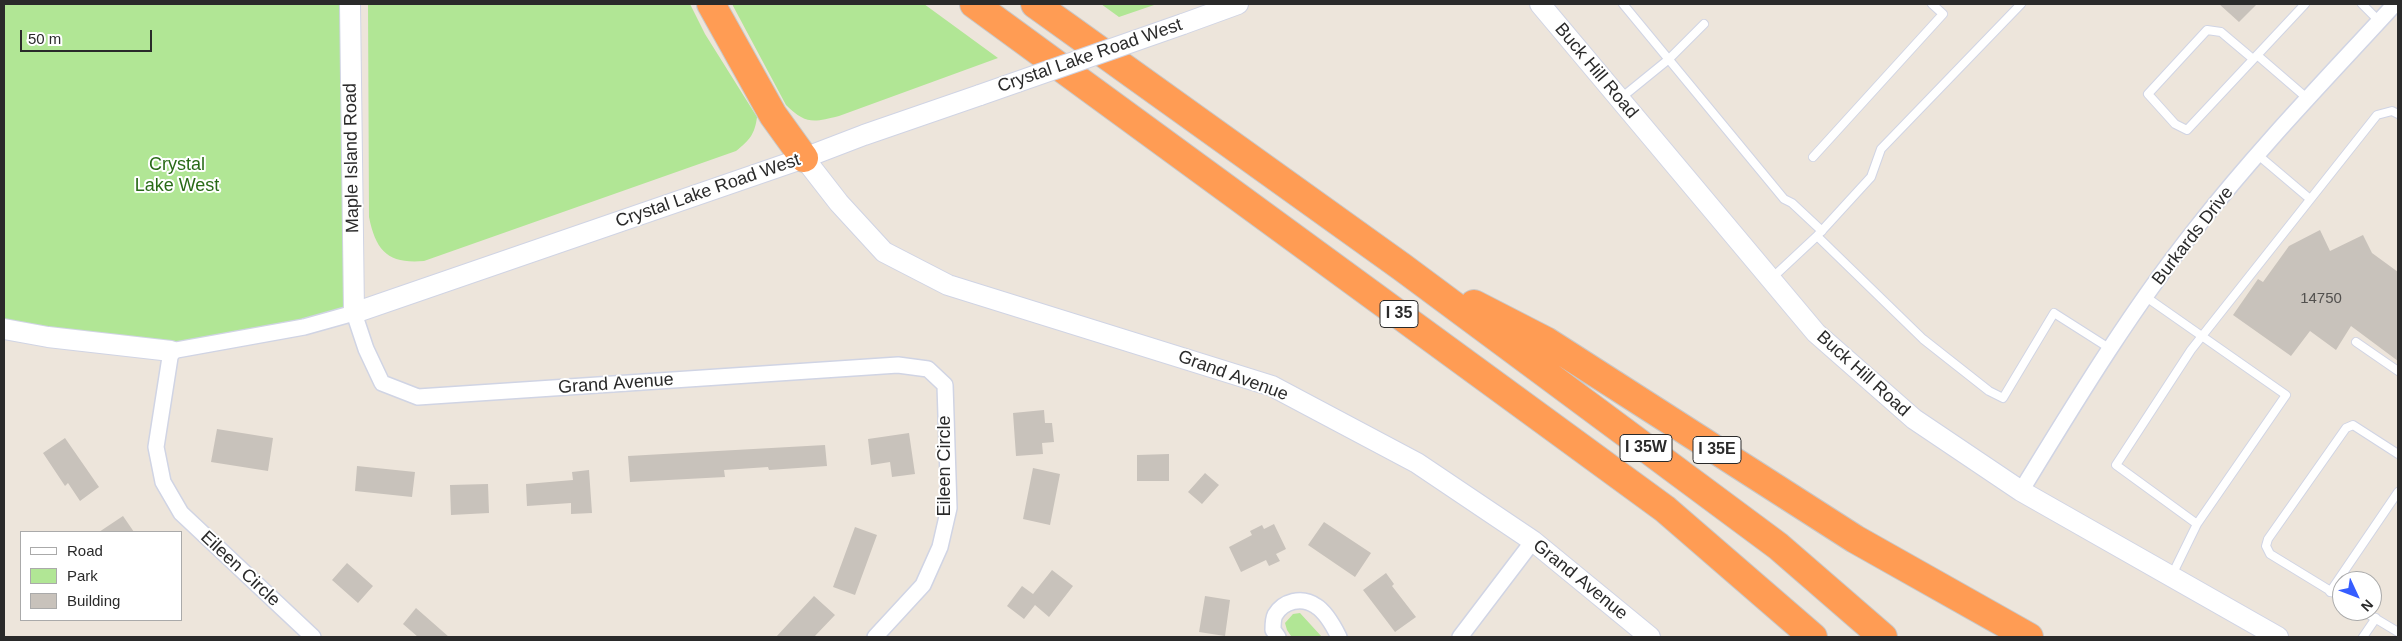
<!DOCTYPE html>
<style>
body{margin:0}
#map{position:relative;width:2402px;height:641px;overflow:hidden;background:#ede5db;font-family:Helvetica,sans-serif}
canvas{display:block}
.frame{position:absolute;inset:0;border:5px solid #2a2a2a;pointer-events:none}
.legend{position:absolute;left:20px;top:531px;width:162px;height:90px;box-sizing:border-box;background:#fff;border:1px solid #aaa;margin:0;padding:6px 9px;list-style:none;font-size:15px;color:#2a2a2a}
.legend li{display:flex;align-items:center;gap:10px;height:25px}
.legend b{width:25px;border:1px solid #aaa}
.north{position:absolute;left:2332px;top:571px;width:50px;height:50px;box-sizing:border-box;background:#fff;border:1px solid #aaa;border-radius:50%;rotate:133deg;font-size:14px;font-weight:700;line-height:20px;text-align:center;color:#2a2a2a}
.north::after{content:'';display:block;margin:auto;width:18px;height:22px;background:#365dff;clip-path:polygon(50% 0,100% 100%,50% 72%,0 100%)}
.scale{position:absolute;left:20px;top:30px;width:132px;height:22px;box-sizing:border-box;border:2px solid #2a2a2a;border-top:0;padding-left:6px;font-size:15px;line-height:18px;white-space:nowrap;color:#2a2a2a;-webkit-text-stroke:4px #fff;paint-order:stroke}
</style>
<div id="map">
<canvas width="2402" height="641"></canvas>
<div class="frame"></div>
<ul class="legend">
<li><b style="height:6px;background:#fff"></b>Road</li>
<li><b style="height:14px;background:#b1e695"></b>Park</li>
<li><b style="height:14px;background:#c8c2bb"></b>Building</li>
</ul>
<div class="north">N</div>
<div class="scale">50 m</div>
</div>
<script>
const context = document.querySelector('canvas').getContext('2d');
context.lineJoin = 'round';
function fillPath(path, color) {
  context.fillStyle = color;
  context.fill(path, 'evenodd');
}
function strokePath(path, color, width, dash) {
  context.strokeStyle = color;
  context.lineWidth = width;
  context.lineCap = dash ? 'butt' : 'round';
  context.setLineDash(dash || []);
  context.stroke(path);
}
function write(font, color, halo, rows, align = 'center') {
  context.font = font + ' Helvetica,sans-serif';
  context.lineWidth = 4;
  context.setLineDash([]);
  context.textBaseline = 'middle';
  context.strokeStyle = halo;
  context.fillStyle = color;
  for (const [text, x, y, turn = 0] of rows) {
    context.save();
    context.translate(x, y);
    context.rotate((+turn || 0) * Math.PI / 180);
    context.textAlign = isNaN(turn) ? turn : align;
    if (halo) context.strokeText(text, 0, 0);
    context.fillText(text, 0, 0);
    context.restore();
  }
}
fillPath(new Path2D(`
 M4 4H350L354 313 171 351 4 329Z
 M368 4H690L705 34 757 117C755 134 749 141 736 151L424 261C389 264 376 252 369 217Z
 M732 4H924L998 58 839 116C814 122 806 125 786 105Z
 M1101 4H1157L1119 17Z
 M1300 613 1322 637 1291 636 1287 630 1285 623 1293 614Z`), '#b1e695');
fillPath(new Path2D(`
 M2219 4H2257L2239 22Z
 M2320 230 2330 251 2363 235 2372 253 2398 272V361L2351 326 2336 350 2310 331 2291 356 2233 315 2258 279 2263 282 2289 246Z
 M1044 410 1045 423H1052L1054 442 1042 443 1043 454 1016 456 1013 413Z
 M217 429 273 438 268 471 211 462Z
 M909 433 915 474 892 477 890 462 871 465 868 439Z
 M65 438 99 487 80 501 68 483 65 486 43 453Z
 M825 445 827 466 769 470 768 467 724 470 725 477 630 482 628 456Z
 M1169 454V481H1137V455Z
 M357 466 415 472 412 497 355 491Z
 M1033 468 1060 474 1050 525 1023 519Z
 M589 470 592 513 571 514V503L527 506 526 484 573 480 572 472Z
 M1205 473 1219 485 1202 504 1188 492Z
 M488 484 489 513 451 515 450 485Z
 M123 516 134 532H99Z
 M1324 522 1371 553 1355 577 1308 545Z
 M1274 524 1286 549 1276 554 1280 561 1269 566 1266 560 1241 572 1229 547 1252 535 1250 531 1262 525 1264 529Z
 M855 527 877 535 855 595 833 587Z
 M347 563 373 586 358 603 332 580Z
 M1052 570 1073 586 1049 617 1035 605 1024 619 1007 606 1022 586 1033 594Z
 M1386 573 1394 584 1392 586 1416 617 1395 632 1363 590Z
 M814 596 835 615 814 637H776Z
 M1205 596 1230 600 1225 636 1199 632Z
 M416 608 449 637H418L403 624Z`), '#c8c2bb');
const service = new Path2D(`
 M1623 4 1784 199 1792 203 1822 231
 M2362 4 2379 21
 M2257 55 2308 99
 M2253 59 2221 32 2207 30 2148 94 2175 124 2187 130 2305 4
 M1621 98 1669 59 1704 24
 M2258 155 2310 199
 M1813 157 1943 14 1932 4
 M1817 236 1871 177 1881 149 2021 4
 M1772 278 1817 236 1923 339 1989 391 2003 398 2054 313 2109 348
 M2146 297 2286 395 2197 524 2172 575
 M2356 342 2398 371
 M2197 524 2116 465 2191 350 2377 115 2392 111 2398 114
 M2330 592 2398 492
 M2342 598 2270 554 2266 546 2268 539 2346 428 2353 425 2398 454
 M2363 611 2398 632
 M2363 637 2376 618`);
const minor = new Path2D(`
 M2021 491C2076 401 2131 310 2197 227 2258 149 2328 77 2395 4
 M313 637 181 513 163 482 156 447 171 351 304 327 354 313 366 349 382 383 418 397 898 365 928 369 945 385 949 508 940 547 923 585 875 637
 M1278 637 1273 630C1273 626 1273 619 1275 615 1283 601 1302 596 1316 606 1326 612 1334 627 1339 637
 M1460 637 1533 541`);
const tertiary = new Path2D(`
 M350 4 354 313 804 158 864 135 980 95
 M1540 4 1816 333 1914 419 2021 491 2278 637
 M1183 24 1238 4
 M804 158 839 203 884 252 948 285 1272 386 1417 463 1533 541 1650 637
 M4 329 48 337 171 351`);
const motorway = new Path2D(`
 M711 4 773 115 804 158
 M974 4 1665 509 1813 637
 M1035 4 1402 267 1778 546 1883 637
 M1474 304 1546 341 1855 539 2029 637`);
strokePath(service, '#d0d4e4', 10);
strokePath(minor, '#d0d4e4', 18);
strokePath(tertiary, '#d0d4e4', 22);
strokePath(motorway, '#c8c8c8', 30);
strokePath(service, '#fff', 8);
strokePath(minor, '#fff', 15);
strokePath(tertiary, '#fff', 20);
strokePath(motorway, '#ff9c54', 28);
const tertiaryBridge = new Path2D(`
 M980 95 1183 24`);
strokePath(tertiaryBridge, '#d0d4e4', 22, []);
strokePath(tertiaryBridge, '#fff', 20);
write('15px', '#52504e', null, [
 ["14750",2321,299]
]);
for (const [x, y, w] of [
 [1399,314,38],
 [1646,448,52],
 [1717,450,48]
]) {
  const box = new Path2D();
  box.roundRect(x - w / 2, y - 13.5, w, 27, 4);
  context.fillStyle = '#fff';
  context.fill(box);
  strokePath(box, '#2a2a2a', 1);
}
write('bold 16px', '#2a2a2a', null, [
 ["I 35",1399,314],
 ["I 35W",1646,448],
 ["I 35E",1717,450]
]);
write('18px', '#2a2a2a', '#fff', [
 ["Crystal Lake Road West",1090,56,-19],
 ["Buck Hill Road",1596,71,50],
 ["Maple Island Road",352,158,-91],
 ["Crystal Lake Road West",708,191,-19],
 ["Burkards Drive",2193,236,-52],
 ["Buck Hill Road",1863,374,42],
 ["Grand Avenue",1233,376,20],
 ["Grand Avenue",616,384,-4],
 ["Eileen Circle",945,466,-90],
 ["Eileen Circle",240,569,43],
 ["Grand Avenue",1580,580,39]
]);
write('18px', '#296a17', '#fff', [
 ["Crystal",177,165],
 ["Lake West",177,186]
]);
</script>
